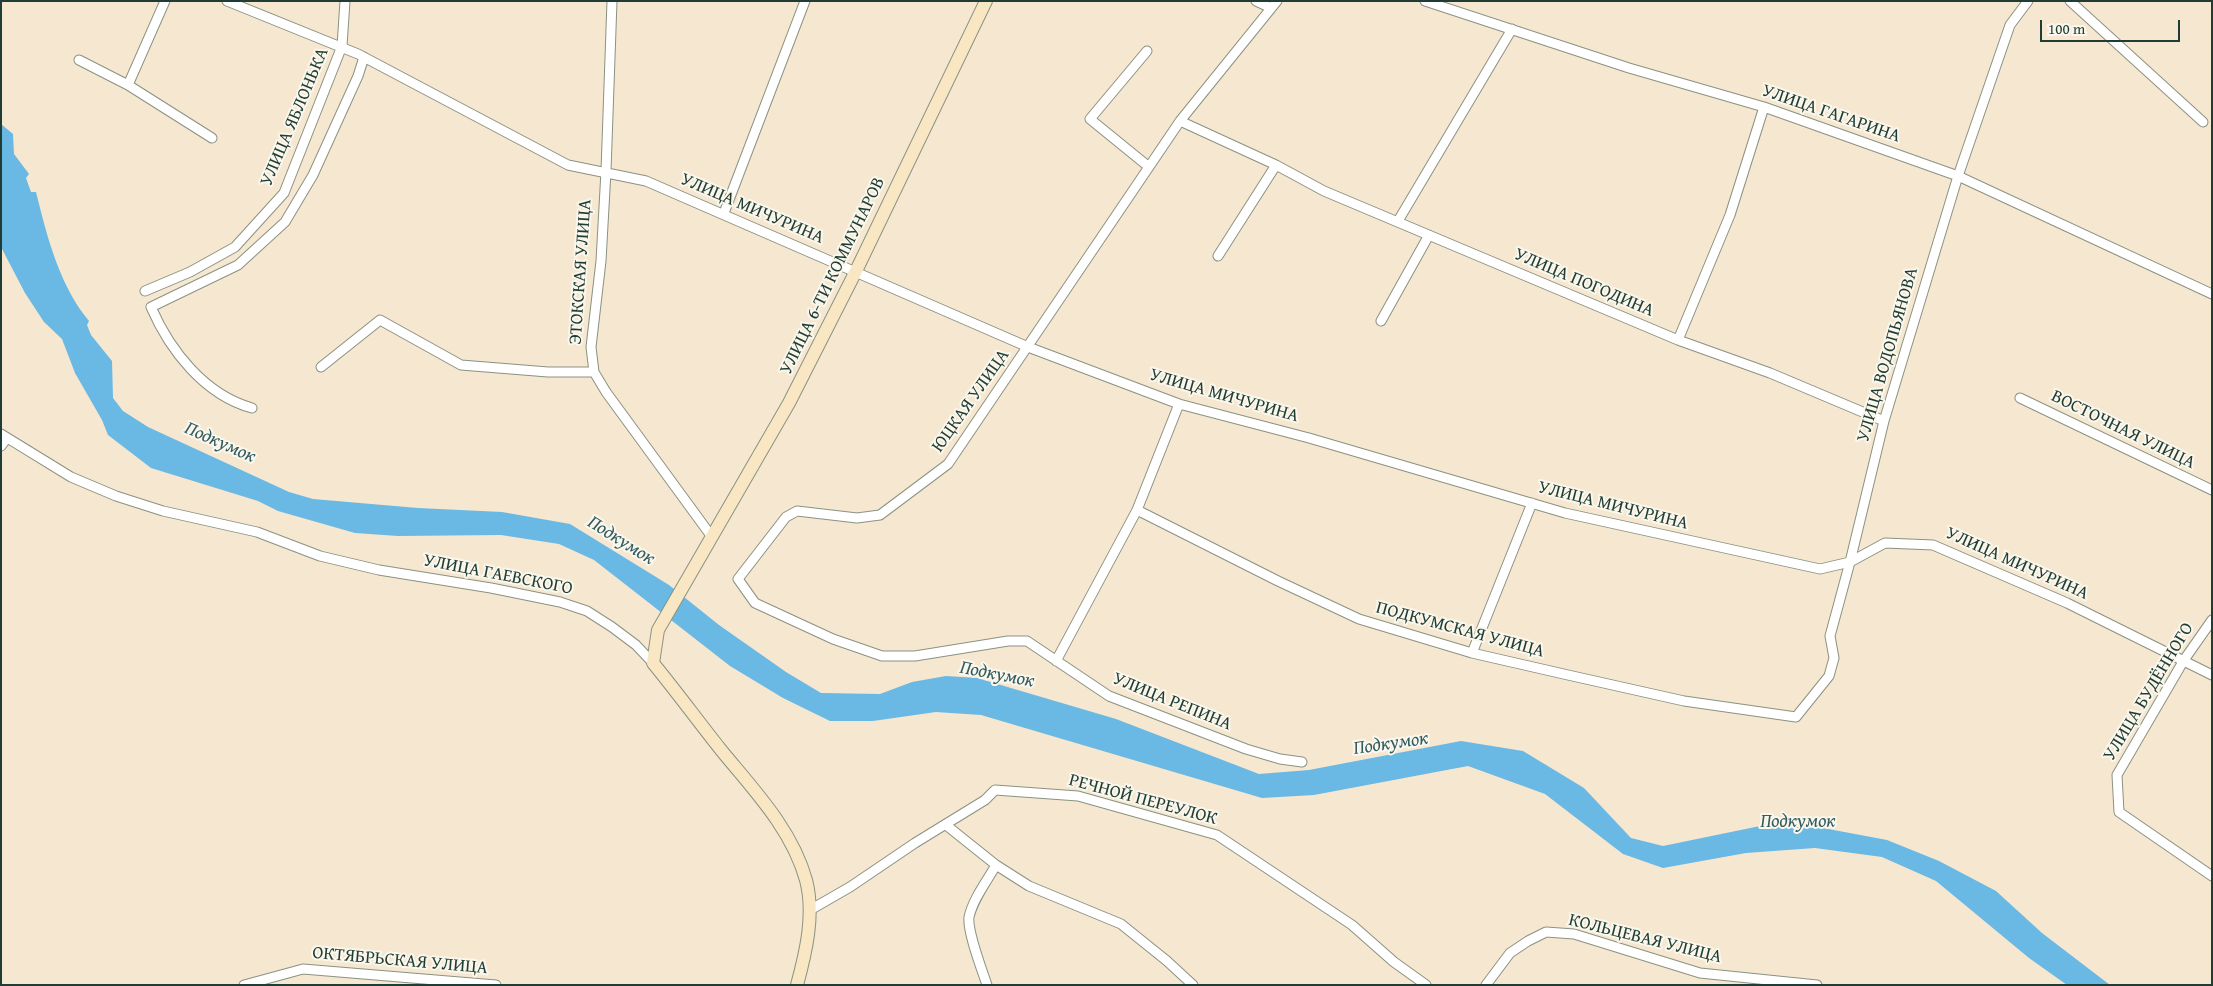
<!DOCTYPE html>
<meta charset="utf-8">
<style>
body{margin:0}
#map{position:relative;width:2213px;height:986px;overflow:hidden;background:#f6e7d0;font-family:"Gentium Book Plus",serif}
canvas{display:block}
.frame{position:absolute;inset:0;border:2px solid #1f3d34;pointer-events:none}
.scale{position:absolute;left:2040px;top:20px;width:140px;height:22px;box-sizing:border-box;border:2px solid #1f3d34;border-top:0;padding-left:6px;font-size:15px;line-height:18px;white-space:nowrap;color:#1f3d34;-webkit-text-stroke:4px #fbf7ec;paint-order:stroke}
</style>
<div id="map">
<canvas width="2213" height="986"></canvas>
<div class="frame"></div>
<div class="scale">100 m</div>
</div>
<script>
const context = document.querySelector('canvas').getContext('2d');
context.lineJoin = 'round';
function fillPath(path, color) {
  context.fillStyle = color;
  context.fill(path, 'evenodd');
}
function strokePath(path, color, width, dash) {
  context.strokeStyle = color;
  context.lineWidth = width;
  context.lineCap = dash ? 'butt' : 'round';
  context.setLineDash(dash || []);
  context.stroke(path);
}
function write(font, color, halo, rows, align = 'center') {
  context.font = font + ' "Gentium Book Plus",serif';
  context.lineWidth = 4;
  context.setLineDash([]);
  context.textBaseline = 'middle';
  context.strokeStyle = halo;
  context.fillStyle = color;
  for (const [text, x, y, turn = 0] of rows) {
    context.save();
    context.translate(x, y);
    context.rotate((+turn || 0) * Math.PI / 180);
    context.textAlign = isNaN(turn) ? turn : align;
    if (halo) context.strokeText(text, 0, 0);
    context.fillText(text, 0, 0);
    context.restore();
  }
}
fillPath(new Path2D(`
 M1 124 13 134 14 154 29 174 26 178 31 192H36C47 236 59 285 89 321L87 325 91 335 112 361 113 398 123 411 148 427 289 492 313 499 418 508 502 512 570 524 669 585 719 625 786 672 821 693 880 694 912 682 946 676 977 678 1116 719 1259 774 1309 770 1461 741 1523 751 1584 788 1631 838 1663 846 1760 826 1823 828 1887 840 1939 861 1996 891 2042 933 2110 985H2067L2029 958 1936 881 1882 857 1815 848 1746 853 1663 868 1623 854 1545 794 1468 766 1314 795 1262 798 981 715 936 712 873 721H830L783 698 730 666 594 560 559 544 501 535 398 536 355 533 278 511 258 501 151 468 108 435 102 420 75 373 62 339 44 322 25 293 1 247Z`), '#6ab8e4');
const minor = new Path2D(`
 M227 1 358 54 568 165 646 181 1028 347 1179 404 1309 438 1565 513 1820 569 1850 562 1885 543 1933 545 2067 603 2212 675
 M612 1 606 171 601 261 591 347 594 372 606 392 712 537
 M1256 1 1271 8
 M1277 1 1180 121 948 464 880 515 857 518 797 511 786 517 738 579 755 603 833 639 882 656H915L1008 641H1027L1109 696 1246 749 1280 759 1302 762
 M1425 1 1629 68 1764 107 1958 176 2212 294
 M2070 1 2203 122
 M1147 51 1090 119 1149 167
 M79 60 128 85 212 138
 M128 85 165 1
 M1180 121 1276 165 1324 191 1678 340 1770 373 1884 421
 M724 213 805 1
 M1398 221 1512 29
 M1218 256 1276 165
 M145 291 190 272 235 247 284 193 342 46 345 1
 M1381 321 1429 235
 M1678 340 1730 215 1764 107
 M321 367 380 320 461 365 548 372H594
 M2020 398 2212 490
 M252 408C205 395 170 351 151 307L238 265 285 222 313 175 358 76 364 57
 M1 434 71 477 116 496 163 511 257 532 320 556 379 570 491 588 560 602 587 611 612 627 636 645 653 663
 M1 446 7 438
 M1137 510 1278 581 1359 619 1472 653 1568 675 1684 701 1796 717 1829 676 1834 658 1830 636 1850 562 1884 421 1958 176 2010 25 2028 1
 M2212 620 2184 660 2117 775 2119 812 2212 876
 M1472 653 1532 503
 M1056 661 1137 510 1179 404
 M946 825 996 865C987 881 973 899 969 917 967 931 982 970 987 985
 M996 865 1029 886 1121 924 1167 961 1193 985
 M810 910 850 887 915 843 985 800 995 790 1078 796 1217 835 1352 925 1394 962 1426 985
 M244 985 303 969 496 985
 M1486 985 1510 953 1528 941 1546 932 1574 934 1700 973 1817 985`);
const secondary = new Path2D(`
 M797 985C806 952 815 914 806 880 792 829 753 789 721 750 698 721 676 691 653 663L658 630 789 403 856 271 986 1`);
strokePath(minor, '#8a9282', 11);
strokePath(secondary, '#8a9282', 14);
strokePath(minor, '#fff', 9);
strokePath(secondary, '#f9e7c3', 12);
write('18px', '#1f3d34', '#fbf7ec', [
 ["УЛИЦА ГАГАРИНА",1831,114,19],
 ["УЛИЦА ЯБЛОНЬКА",295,117,-67],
 ["УЛИЦА МИЧУРИНА",752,209,23],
 ["ЭТОКСКАЯ УЛИЦА",581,272,-86],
 ["УЛИЦА 6-ТИ КОММУНАРОВ",833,276,-64],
 ["УЛИЦА ПОГОДИНА",1584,283,23],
 ["УЛИЦА ВОДОПЬЯНОВА",1888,355,-74],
 ["УЛИЦА МИЧУРИНА",1224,396,16],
 ["ЮЦКАЯ УЛИЦА",971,401,-55],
 ["ВОСТОЧНАЯ УЛИЦА",2123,430,26],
 ["УЛИЦА МИЧУРИНА",1613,506,14],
 ["УЛИЦА МИЧУРИНА",2017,564,24],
 ["УЛИЦА ГАЕВСКОГО",498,575,11],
 ["ПОДКУМСКАЯ УЛИЦА",1460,630,15],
 ["УЛИЦА БУДЁННОГО",2149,692,-59],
 ["УЛИЦА РЕПИНА",1172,702,22],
 ["РЕЧНОЙ ПЕРЕУЛОК",1143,800,15],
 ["КОЛЬЦЕВАЯ УЛИЦА",1645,939,14],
 ["ОКТЯБРЬСКАЯ УЛИЦА",400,961,5]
]);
write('italic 19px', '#325c60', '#fbf7ec', [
 ["Подкумок",220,443,24],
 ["Подкумок",621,541,32],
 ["Подкумок",997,675,11],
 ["Подкумок",1391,744,-8],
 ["Подкумок",1798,822]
]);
</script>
